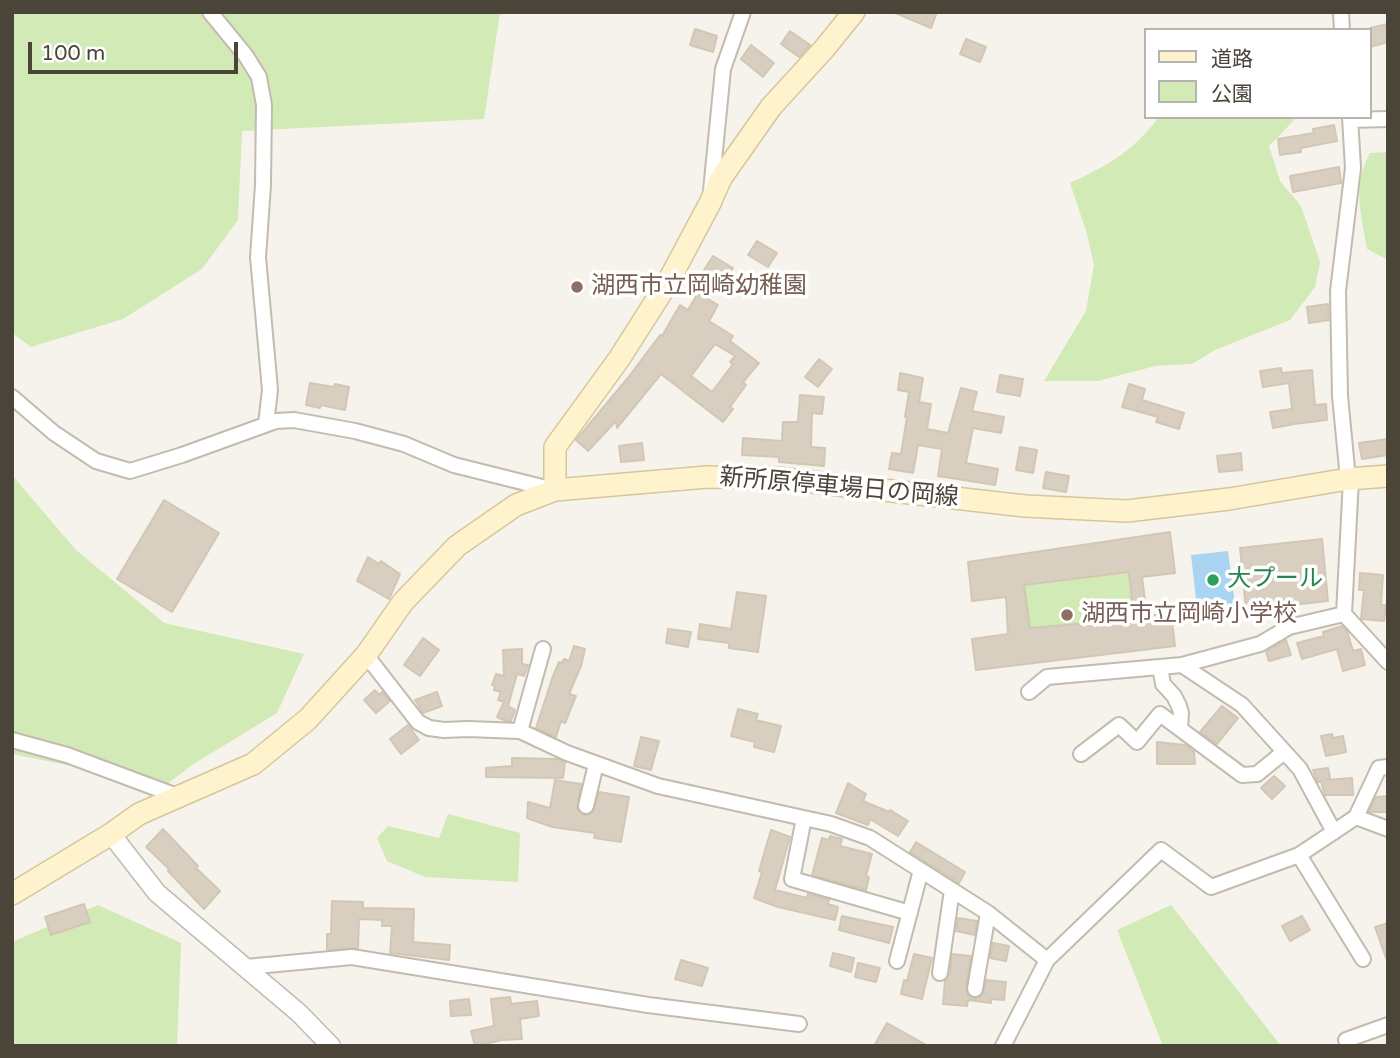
<!DOCTYPE html>
<meta charset="utf-8">
<style>
body{margin:0}
#map{position:relative;width:1400px;height:1058px;overflow:hidden;background:#f6f3ec;font-family:"Varela Round","Noto Sans JP",sans-serif}
canvas{display:block}
.frame{position:absolute;inset:0;border:14px solid #4b4439;pointer-events:none}
.legend{position:absolute;left:1144px;top:28px;width:228px;height:91px;box-sizing:border-box;background:#fff;border:2px solid #b7b4b0;margin:0;padding:9px 12px;list-style:none;font-size:21px;color:#4b4439}
.legend li{display:flex;align-items:center;gap:14px;height:35px}
.legend b{width:35px;border:2px solid #b7b4b0}
.scale{position:absolute;left:28px;top:42px;width:210px;height:32px;box-sizing:border-box;border:4px solid #4b4439;border-top:0;padding-left:9px;font-size:21px;line-height:24px;white-space:nowrap;color:#4b4439;-webkit-text-stroke:5px #fff;paint-order:stroke}
</style>
<div id="map">
<canvas width="1400" height="1058"></canvas>
<div class="frame"></div>
<ul class="legend">
<li><b style="height:9px;background:#fff3cd"></b>道路</li>
<li><b style="height:19px;background:#d2eab5"></b>公園</li>
</ul>
<div class="scale">100 m</div>
</div>
<script>
const context = document.querySelector('canvas').getContext('2d');
context.lineJoin = 'round';
function fillPath(path, color) {
  context.fillStyle = color;
  context.fill(path, 'evenodd');
}
function strokePath(path, color, width, dash) {
  context.strokeStyle = color;
  context.lineWidth = width;
  context.lineCap = dash ? 'butt' : 'round';
  context.setLineDash(dash || []);
  context.stroke(path);
}
function write(font, color, halo, rows, align = 'center') {
  context.font = font + ' "Varela Round","Noto Sans JP",sans-serif';
  context.lineWidth = 7;
  context.setLineDash([]);
  context.textBaseline = 'middle';
  context.strokeStyle = halo;
  context.fillStyle = color;
  for (const [text, x, y, turn = 0] of rows) {
    context.save();
    context.translate(x, y);
    context.rotate((+turn || 0) * Math.PI / 180);
    context.textAlign = isNaN(turn) ? turn : align;
    if (halo) context.strokeText(text, 0, 0);
    context.fillText(text, 0, 0);
    context.restore();
  }
}
fillPath(new Path2D(`
 M12 12H500L484 119 242 131 238 220 202 269 123 319 31 347 12 333Z
 M1159 117H1297L1269 146 1280 181 1301 206 1320 262 1315 287 1290 320 1215 350 1192 364 1155 366 1098 381H1044L1086 311 1094 265 1087 234 1070 183C1109 165 1132 152 1159 117Z
 M1388 152V260L1367 249C1361 213 1352 187 1370 153Z
 M12 475 76 550 164 623 304 654 277 713 192 765 166 785 12 754Z
 M1129 572 1134 619 1030 628 1024 585Z
 M448 814 520 833 518 882 425 877 387 861 377 838 388 826 439 838Z
 M98 905 181 943 177 1046H12V942Z
 M1171 905 1281 1046H1163L1117 930Z`), '#d2eab5');
fillPath(new Path2D(`
 M1228 551 1235 604 1197 608 1191 555Z`), '#a9d4f2');
const building = new Path2D(`
 M893 12H937L931 28Z
 M1388 24V42L1370 47V28Z
 M695 29 717 36 713 52 690 45Z
 M790 31 810 45 799 57 781 44Z
 M966 39 986 47 980 62 960 54Z
 M751 45 774 63 763 77 741 59Z
 M1334 125 1337 141 1301 148V152L1280 155 1278 139 1314 133 1313 129Z
 M1339 167 1341 183 1293 192 1290 176Z
 M757 241 777 253 768 267 748 255Z
 M713 256 733 268 724 282 704 270Z
 M698 293 718 305 709 321 733 336 730 341 759 363 743 382 746 385 730 407 733 409 723 422 661 374 617 428 616 421 588 451 576 440 627 379 660 335 662 336 680 305 688 310ZM715 344 735 356 730 362 733 364 712 392 691 376Z
 M1328 304 1329 320 1309 323 1307 307Z
 M819 359 832 369 818 387 805 377Z
 M1281 368 1282 373 1312 370 1315 405 1326 404 1327 420 1294 424 1273 428 1270 412 1292 409 1289 383 1263 387 1260 371Z
 M900 373 923 378 919 402 931 404 927 429 948 433 961 388 977 392 972 411 1004 417 1001 433 973 428 966 463 998 469 995 485 938 476 942 449 918 445 913 473 889 469 892 453 901 454 907 417H905L909 392 898 390Z
 M1000 375 1023 379 1020 396 997 392Z
 M310 383 334 387 335 384 349 387 345 410 321 405 320 408 306 405Z
 M1129 384 1145 389 1142 400 1184 413 1179 429 1156 422 1158 417 1122 407Z
 M800 395 824 397 822 414 812 413 811 447 825 448 824 466 779 462V457L742 455 743 438 782 441 783 422H798Z
 M1388 439V455L1362 459 1359 443Z
 M642 443 644 460 621 462 619 446Z
 M1020 447 1037 450 1033 473 1016 470Z
 M1241 453 1242 470 1219 472 1217 456Z
 M1046 472 1069 476 1066 492 1043 488Z
 M164 500 219 533 172 612 117 579Z
 M1170 532 1175 573 1142 577 1147 616 1171 613 1175 646 976 670 972 639 1008 634 1006 597 972 601 968 562ZM1129 572 1134 619 1030 628 1024 585Z
 M1322 539 1328 601 1246 610 1240 548Z
 M368 557 379 564 381 561 400 574 389 599 357 581Z
 M1360 573 1383 575 1381 605H1386L1384 621 1361 619 1364 590H1359Z
 M737 592 766 596 758 652 729 648V643L698 639 700 624 731 629Z
 M1342 626 1347 631 1353 651 1361 649 1365 665 1343 671 1337 649 1302 659 1297 643 1324 636 1323 632Z
 M668 629 691 632 688 647 666 643Z
 M423 638 439 650 420 676 404 665Z
 M1286 640 1291 655 1269 661 1266 652Z
 M574 646 585 649 581 666 569 694 576 696 565 723 561 721 556 737 536 728 553 676 559 662 562 663 564 659 569 661Z
 M522 649V664L528 665 524 676 517 674 508 706 515 710 511 721H506L497 717 504 702 498 700 501 692 494 690 495 686 492 685 496 674 504 676 503 650Z
 M375 690 379 695 382 692 390 701 376 713 364 700Z
 M437 692 442 706 423 713 415 700Z
 M1222 706 1238 718 1217 744 1200 732Z
 M738 709 758 714 756 720 781 726 774 752 754 747 755 742 731 736Z
 M408 725 419 740 401 754 390 739Z
 M1332 734 1333 738 1343 736 1346 752 1326 756 1321 736Z
 M641 737 659 741 651 770 634 766Z
 M1157 742 1185 745 1194 752 1195 764H1157Z
 M512 758 557 759 565 763 563 778 486 777V768L512 766Z
 M1328 768 1330 779 1326 780 1352 778 1353 795H1325L1321 781 1318 782 1313 770Z
 M1274 776 1285 786 1272 799 1261 788Z
 M555 780 581 784 577 808 584 815 593 812 599 792 629 797 621 842 594 838 595 833 552 827 527 818 528 802 550 808Z
 M848 783 866 794 863 801 889 812 890 810 908 821 898 836 870 819 868 825 836 813Z
 M1388 796V812H1369L1376 797Z
 M163 829 198 866 196 868 220 891 204 909 168 871 169 869 146 847Z
 M771 830 790 837 775 890 807 898 808 894 829 900 828 904 838 907 835 920 778 907 754 898 762 872 759 871Z
 M830 836 842 839 840 846 872 854 866 876 869 877 866 890 812 875 822 838 829 840Z
 M916 842 965 872 959 883 910 852Z
 M332 901 363 902V908L414 909 413 942 450 945 449 960 390 953 392 926H382V920L359 919 358 948 327 950V934H331Z
 M84 904 90 922 51 935 45 917Z
 M842 916 893 927 889 943 839 930Z
 M1302 916 1310 930 1290 941 1282 926Z
 M958 918 977 921 975 935 956 931Z
 M1388 923V958H1386L1375 927Z
 M993 943 1009 946 1006 961 990 958Z
 M833 953 854 958 851 972 830 966Z
 M914 954 932 958 922 999 901 994 904 980 907 981Z
 M952 954 971 956 966 987 968 996 974 999 982 996 986 980 1006 982 1004 1000 991 999V1003L968 1000 967 1006 943 1004 945 981 950 974Z
 M681 960 708 968 702 986 675 979Z
 M858 963 880 968 876 982 855 977Z
 M510 997 511 1004 537 1001 539 1016 520 1019 522 1039 502 1040 475 1046 471 1031 494 1026 491 999Z
 M469 999 471 1015 451 1016 450 1001Z
 M887 1023 928 1046H874Z`);
fillPath(building, '#d8cfc1');
strokePath(building, '#d3c7b4', 2);
const minor = new Path2D(`
 M210 12 246 56 259 77 264 105 263 185 258 257 270 390 266 424
 M1341 12 1342 30
 M1350 120 1388 119
 M711 191 723 69 743 12
 M12 397 54 433 96 461 130 471 182 455 276 421 294 420 355 431 404 444 454 465 554 490
 M1348 479 1340 396 1338 291 1353 168 1350 117
 M1344 614 1388 662
 M366 655 418 722 429 728 444 730 468 729 520 731 567 753 658 786 831 824 870 838 988 913 975 989
 M1182 665 1260 644 1289 627 1344 614 1351 479
 M1160 667 1163 684 1174 696 1179 706 1181 713 1180 728
 M1029 692 1047 677 1182 665 1242 705 1300 769 1334 832
 M520 731 543 649
 M12 740 67 755 177 796
 M1081 754 1119 725 1137 742 1160 714 1242 775 1257 774 1284 752
 M586 806 596 764
 M1356 817 1379 768 1388 767
 M804 818 792 879 910 913
 M1299 855 1363 959
 M988 913 1047 960 1003 1046
 M1047 960 1161 850 1211 887 1299 855 1356 817 1388 829
 M897 961 921 870
 M246 967 352 957 648 1005 799 1024
 M940 973 952 890
 M1346 1040 1388 1025`);
const tertiary = new Path2D(`
 M111 834 157 893 299 1013 331 1046`);
const secondary = new Path2D(`
 M555 490V447L619 359 668 282 710 203 721 178 771 107 824 49 854 12
 M12 894 111 834 139 814 253 764 308 719 366 655 403 602 457 546 516 505 555 490 707 477 777 478 1025 506 1127 511 1229 499 1348 479 1388 476`);
strokePath(minor, '#c2bbae', 18);
strokePath(tertiary, '#c2bbae', 21);
strokePath(secondary, '#d6c79b', 24);
strokePath(minor, '#fff', 14);
strokePath(tertiary, '#fff', 18);
strokePath(secondary, '#fff3cd', 21);
for (const [x, y, r, color] of [
 [577,287,7,"#8d6e63"],
 [1213,580,7,"#2e9e5b"],
 [1067,615,7,"#8d6e63"]
]) {
  const dot = new Path2D();
  dot.arc(x, y, r, 0, 2 * Math.PI);
  context.fillStyle = color;
  context.fill(dot);
  strokePath(dot, '#fff', 2.5);
}
write('24px', '#785e54', '#fff', [
 ["湖西市立岡崎幼稚園",591,287],
 ["湖西市立岡崎小学校",1081,615]
], 'left');
write('24px', '#4b4439', '#fff', [
 ["新所原停車場日の岡線",839,488,5]
]);
write('24px', '#27864d', '#fff', [
 ["大プール",1227,580]
], 'left');
</script>
